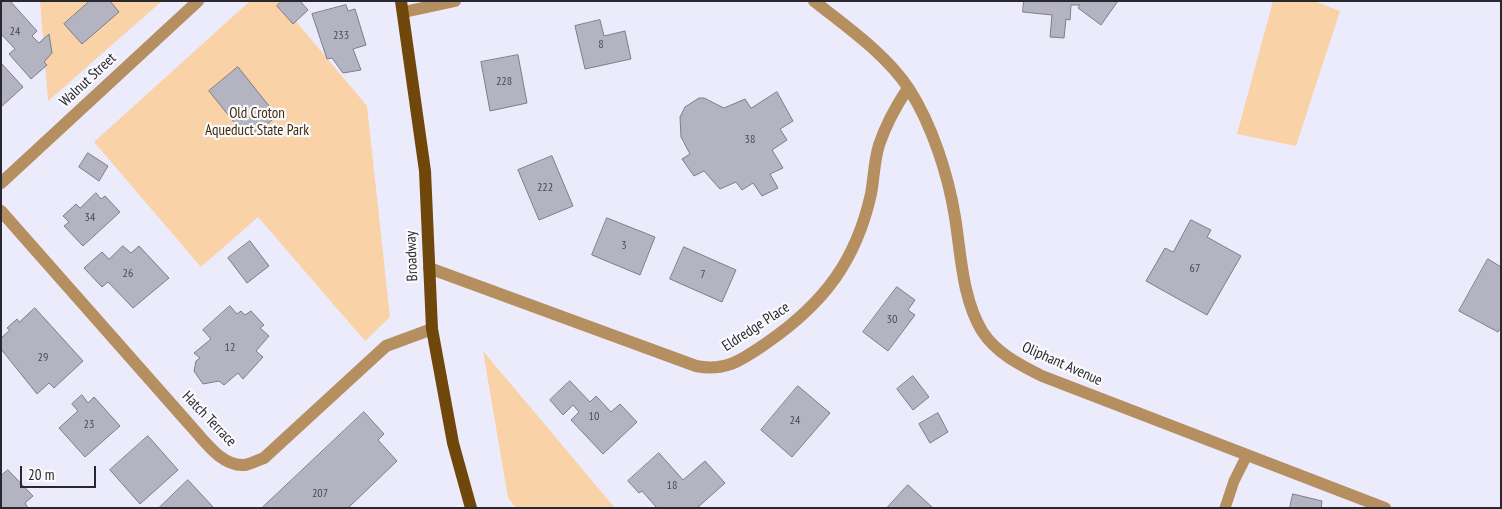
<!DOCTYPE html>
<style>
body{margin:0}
#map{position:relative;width:1502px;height:509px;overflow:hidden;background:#ecebfb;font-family:"PT Sans Narrow",sans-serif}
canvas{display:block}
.frame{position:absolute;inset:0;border:2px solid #28282e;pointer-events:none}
.scale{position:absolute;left:20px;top:466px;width:76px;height:22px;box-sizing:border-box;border:2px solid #28282e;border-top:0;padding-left:6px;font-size:15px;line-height:18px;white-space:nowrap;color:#28282e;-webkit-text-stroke:4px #fafafd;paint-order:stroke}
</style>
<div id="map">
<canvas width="1502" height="509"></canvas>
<div class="frame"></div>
<div class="scale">20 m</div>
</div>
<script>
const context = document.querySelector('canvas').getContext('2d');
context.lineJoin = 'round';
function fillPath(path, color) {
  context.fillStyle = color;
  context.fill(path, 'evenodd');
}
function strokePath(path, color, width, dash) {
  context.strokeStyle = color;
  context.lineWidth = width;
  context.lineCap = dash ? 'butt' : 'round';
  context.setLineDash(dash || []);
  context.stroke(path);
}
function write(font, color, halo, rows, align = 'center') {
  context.font = font + ' "PT Sans Narrow",sans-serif';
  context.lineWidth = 4.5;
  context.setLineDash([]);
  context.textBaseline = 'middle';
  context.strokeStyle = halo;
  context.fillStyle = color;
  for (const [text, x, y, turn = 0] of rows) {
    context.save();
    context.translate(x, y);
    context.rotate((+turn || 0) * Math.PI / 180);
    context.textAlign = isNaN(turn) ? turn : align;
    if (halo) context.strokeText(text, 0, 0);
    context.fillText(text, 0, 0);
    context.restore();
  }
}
fillPath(new Path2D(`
 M40 1H162L48 101Z
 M250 1H279L367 106 390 317 365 341 258 217 201 267 94 142Z
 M1273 1H1314L1340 11 1296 146 1237 134Z
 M483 351 615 508H516L508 498Z`), '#f9d3a7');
const building = new Path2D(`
 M1 1H10L37 31 32 36 39 43 49 34 52 53 44 62 47 65 31 79 9 54 15 49 1 34Z
 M90 1H110L119 12 82 44 64 24Z
 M282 1H300L308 10 293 24 277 6Z
 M1024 1H1118L1101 25 1078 8 1080 5H1071L1070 20 1066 19 1064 38 1050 37 1052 15 1023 12Z
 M346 5 348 11 355 9 366 45 353 49 361 70 343 73 332 58 327 59 312 14Z
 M600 20 604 36 625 31 631 59 585 69 575 26Z
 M518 55 527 103 490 111 481 62Z
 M1 63 23 87 1 107Z
 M238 67 277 116 256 133 249 124 241 131 209 91Z
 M777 92 793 121 780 129 787 140 772 150 783 168 770 174 778 188 762 196 753 183 742 190 736 182 720 189 704 171 694 176 682 159 690 154 681 137 680 117 685 107 699 98H704L724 108 745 99 751 108Z
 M88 153 108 166 99 181 79 167Z
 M552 156 573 206 539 220 518 170Z
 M96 193 101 199 105 196 120 212 83 246 64 226 69 222 63 216 76 204 80 208Z
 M607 218 655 237 640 275 592 255Z
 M1191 220 1211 230 1207 237 1241 256 1207 315 1146 281 1165 248 1173 252Z
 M250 241 269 266 247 283 228 258Z
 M123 246 131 253 139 246 169 278 133 308 108 282 102 287 84 268 102 252 109 259Z
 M684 247 736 270 722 302 670 279Z
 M1488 259 1501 267V328L1498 332 1459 311Z
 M897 287 915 300 908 310 915 315 888 351 863 332Z
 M230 306 237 314 241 311 245 315 251 311 264 325 260 328 269 336 256 351 263 357 243 379 238 373 224 385 219 381 203 384 194 371 196 361 200 358 194 353 211 339 203 330Z
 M35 308 83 361 54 388 49 383 37 394 1 349V338L10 330 7 328 17 319 19 322Z
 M913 376 929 397 913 410 897 389Z
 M570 381 590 402 596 396 611 412 620 404 637 422 603 454 571 420 579 412 573 405 563 415 550 400Z
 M798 386 830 413 792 457 761 430Z
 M82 395 88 403 94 397 120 426 85 457 59 428 78 411 72 404Z
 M364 412 384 434 378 440 397 461 348 508H262Z
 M938 413 948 432 930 443 919 424Z
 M148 436 178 470 140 504 110 470Z
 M659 453 683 480 705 461 725 483 697 508H657L642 491 639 493 628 481Z
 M8 470 33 496 25 503 28 508H1V476Z
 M188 480 214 508H159Z
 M908 485 933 508H887Z
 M1293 494 1322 501 1321 508H1290Z`);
fillPath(building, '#b4b3c2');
strokePath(building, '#7d7c89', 1);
strokePath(new Path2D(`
 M1225 508 1234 481 1247 455`), '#b58f60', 11);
strokePath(new Path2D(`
 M814 1C846 26 887 55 909 89 932 125 948 174 955 217 961 254 962 298 982 331 996 353 1020 365 1042 376L1385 508
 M404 12 455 1
 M1 183 198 1
 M1 211 189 424C204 440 221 467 245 465 251 464 258 460 264 458L386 346 432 329
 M429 268 696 366C727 372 743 359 768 342 824 303 856 261 871 194 874 178 874 161 879 145 886 124 896 106 908 88`), '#b58f60', 12);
strokePath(new Path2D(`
 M401 1 425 171 432 329 453 443 471 508`), '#6f470a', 12);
write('12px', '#4b4b53', null, [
 ["24",15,32],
 ["233",341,36],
 ["8",601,45],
 ["228",504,82],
 ["38",750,140],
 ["222",545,188],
 ["34",90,218],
 ["3",624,246],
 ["67",1195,269],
 ["26",128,274],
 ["7",703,275],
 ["30",892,320],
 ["12",230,348],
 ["29",43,358],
 ["10",594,417],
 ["24",795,421],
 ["23",89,425],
 ["18",672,486],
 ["207",320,494]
]);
write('15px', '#28282e', '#fafafd', [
 ["Walnut Street",88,80,-43],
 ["Broadway",412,256,-92],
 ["Eldredge Place",756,327,-33],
 ["Oliphant Avenue",1062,364,24],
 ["Hatch Terrace",209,419,46]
]);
write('15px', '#422b0a', '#fafafd', [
 ["Old Croton",257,114],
 ["Aqueduct State Park",257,131]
]);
</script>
